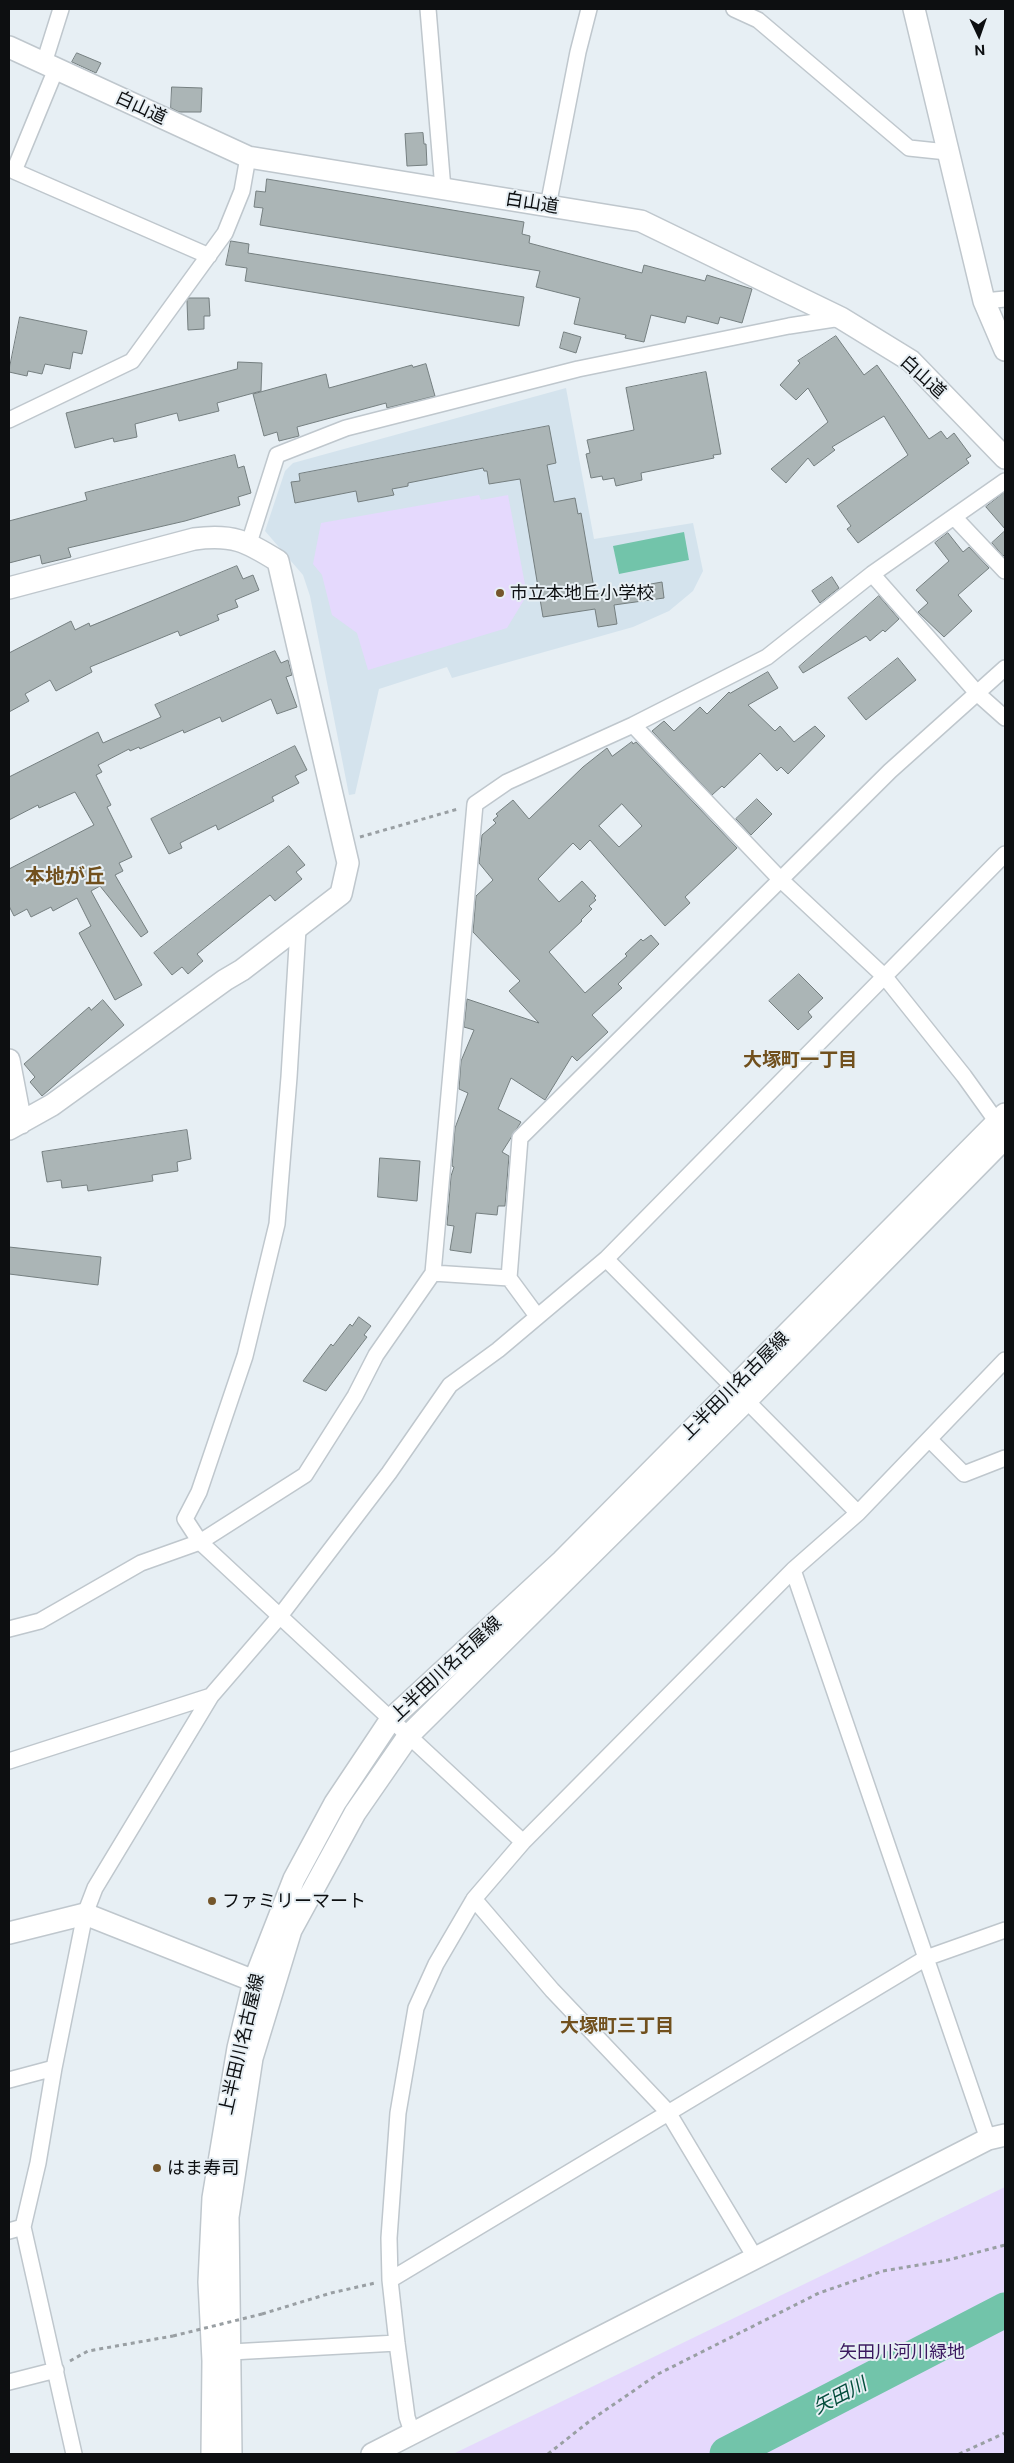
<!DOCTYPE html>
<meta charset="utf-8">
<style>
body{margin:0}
#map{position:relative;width:1014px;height:2463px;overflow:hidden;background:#e7eff4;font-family:"Public Sans",sans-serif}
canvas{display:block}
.frame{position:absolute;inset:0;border:10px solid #0d0f11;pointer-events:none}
.north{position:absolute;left:954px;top:10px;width:50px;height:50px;-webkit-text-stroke:4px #e7eff4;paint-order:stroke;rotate:177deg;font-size:14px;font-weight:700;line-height:20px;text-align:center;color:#0d0f11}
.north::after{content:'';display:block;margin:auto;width:18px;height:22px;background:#0d0f11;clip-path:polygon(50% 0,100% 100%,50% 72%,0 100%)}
</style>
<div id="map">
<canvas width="1014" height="2463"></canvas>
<div class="frame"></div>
<div class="north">N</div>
</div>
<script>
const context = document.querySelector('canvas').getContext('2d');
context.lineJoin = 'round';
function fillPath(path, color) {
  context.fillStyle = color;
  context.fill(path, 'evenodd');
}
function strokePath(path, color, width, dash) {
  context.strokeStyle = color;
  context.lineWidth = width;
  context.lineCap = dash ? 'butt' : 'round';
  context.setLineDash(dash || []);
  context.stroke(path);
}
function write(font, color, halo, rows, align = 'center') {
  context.font = font + ' "Public Sans","Noto Sans JP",sans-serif';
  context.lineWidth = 4;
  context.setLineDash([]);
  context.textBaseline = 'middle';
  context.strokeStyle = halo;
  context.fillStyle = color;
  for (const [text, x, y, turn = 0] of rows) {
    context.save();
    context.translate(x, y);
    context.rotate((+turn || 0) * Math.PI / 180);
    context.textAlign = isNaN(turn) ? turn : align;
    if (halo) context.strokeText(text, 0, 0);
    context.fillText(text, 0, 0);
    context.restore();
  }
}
fillPath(new Path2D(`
 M566 388 594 539 693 523 703 571 693 591 669 611 633 627 452 678 447 667 379 689 355 794 349 795 310 596 303 575 265 531 285 471 293 463Z`), '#d4e3ed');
fillPath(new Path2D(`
 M479 495 481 500 508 495 527 595 507 628 368 670 357 633 332 615 322 575 313 564 321 523Z
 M1005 2187V2454H453Z`), '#e5d9fd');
fillPath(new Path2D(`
 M684 532 689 560 619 574 613 546Z`), '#72c4aa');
strokePath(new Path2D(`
 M727 2454 1005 2310`), '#72c4aa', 35);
const building = new Path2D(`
 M77 53 101 63 96 73 72 62Z
 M172 87 202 88 201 112H179L171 108Z
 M423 133 424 144H426L427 165 407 166 405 134Z
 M267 179 524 222 522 234 530 236 529 243 642 273 644 265 705 281 707 275 752 289 742 323 720 317 718 324 687 316 685 323 651 315 644 342 625 338 626 335 574 324 580 298 536 287 540 271 260 225 263 208 254 207 256 191 265 192Z
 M231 241 249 244 248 253 524 297 519 326 245 281 247 268 226 265Z
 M189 298H209L210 316H204V329L188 330 187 301Z
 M20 317 87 331 82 354 73 352 70 369 45 364 42 374 28 371 27 376 9 372Z
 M564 332 581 337 576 353 560 348Z
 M836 336 864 375 877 365 929 439 941 431 947 439 954 433 971 456 966 459 969 463 858 543 847 529 851 526 837 506 908 455 884 416 832 447 835 450 814 466 808 458 786 483 771 469 828 422 808 388 796 400 780 385 800 363 798 361Z
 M238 362 262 363 261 391 217 403 219 411 179 421 177 413 135 424 137 437 114 442 113 438 75 448 66 413 237 369Z
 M426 364 435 396 387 408 386 403 297 427 299 436 279 441 277 432 264 436 253 394 326 374 329 388 412 365 413 367Z
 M706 372 721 454 713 455 714 458 641 473 642 480 616 486 614 478 603 480 602 476 591 478 586 454 590 453 587 440 634 430 626 388Z
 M549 426 556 463 547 465 554 502 575 498 578 514 581 513 595 594 662 582 664 598 614 605 617 624 598 627 595 609 543 617 520 479 489 484 487 471H484L483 468 408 483V486L392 489 394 495 358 502 356 491 295 503 291 482 300 481 299 474Z
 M235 455 238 468 244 466 251 493 238 497 240 505 185 521 68 548 71 557 42 564 40 555 9 563V521L87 500 85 493Z
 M1005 492V529L986 507Z
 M1005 531V554L1003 556 992 543Z
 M948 533 963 552 969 547 989 568 958 595 972 611 944 637 918 612 928 603 916 590 949 561 935 543Z
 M237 566 243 579 253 575 259 590 235 600 238 607 217 615 219 620 180 636 178 631 90 667 92 672 56 691 50 680 25 694 29 701 9 712V653L71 621 75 630 89 623 90 626Z
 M832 577 839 588 820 603 812 591Z
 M879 596 899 619 885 632 883 630 870 641 866 636 803 673 799 667Z
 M275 651 281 663 288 660 292 675 286 677 297 707 277 714 271 699 222 722 220 717 184 733 183 730 140 749 139 747 130 751 129 749 98 765 102 772 96 775 111 805 107 807 132 857 119 863 123 871 115 875 148 932 141 937 100 886 91 891 142 985 115 1000 79 933 91 926 77 898 53 911 51 907 31 917 27 909 14 916 9 906V869L94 825 75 792 39 808 38 805 9 820V777L98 732 103 743 161 717 155 705Z
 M898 658 916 680 866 720 848 698Z
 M768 672 778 688 748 705 775 731 780 726 794 742 815 726 825 736 788 774 781 767 777 771 760 753 724 788 722 786 712 795 652 731 664 721 674 731 700 707 707 714 729 692 730 693Z
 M632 742 633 744 636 742 737 848 685 897 690 903 665 926 590 840 580 850 573 843 538 879 559 902 582 881 596 896 594 898 596 900 589 906 592 909 581 920 582 921 549 952 585 993 627 956 625 954 641 939 643 941 651 935 659 944 618 984 622 988 592 1015 608 1032 577 1061 572 1056 545 1100 511 1078 498 1109 521 1122 502 1152 509 1156 505 1206H498L497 1215 476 1213 471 1253 450 1250 454 1226 447 1225 451 1176 454 1167 452 1166 455 1128 468 1093 459 1089 461 1061 474 1030 464 1027 467 999 539 1023 509 991 520 981 473 932 476 896 493 880 479 863 482 835 496 823 493 820 498 816 496 814 513 800 529 819 583 767 607 748 612 756ZM622 804 642 826 619 847 599 826Z
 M295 746 307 770 295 776 299 783 272 797 274 801 218 830 216 825 180 843 182 848 169 854 151 819Z
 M757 799 772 814 751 835 736 819Z
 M289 846 305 865 296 872 302 879 275 901 270 895 197 954 203 961 188 974 182 967 172 975 154 953Z
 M799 974 823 998 808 1012 812 1017 798 1030 769 1001Z
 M103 1000 124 1025 42 1096 30 1082 35 1077 24 1064 89 1007 91 1010Z
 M187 1130 191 1159 177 1162 178 1171 152 1175 153 1181 88 1191 87 1185 62 1188 61 1180 47 1182 42 1152Z
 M380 1158 420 1161 417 1201 378 1197Z
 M9 1247 101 1257 98 1285 9 1274Z
 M359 1317 371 1326 364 1335 367 1337 326 1391 303 1381 331 1344 333 1346 350 1324 352 1326Z`);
fillPath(building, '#abb5b6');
strokePath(building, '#757f80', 1);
const street = new Path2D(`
 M428 9 443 189
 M734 9 758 20 909 148 947 152
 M44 63 61 9
 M56 69 14 171 209 256
 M548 206 578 52 589 9
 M984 301 1005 299
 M9 420 132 361 225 233 242 191 248 157
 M954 517 1005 571
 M249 543 277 455 346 428 578 369 789 326 841 318
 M872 574 978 694 1005 718
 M633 725 781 880 885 977 964 1076 1002 1129
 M298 929 289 1077 277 1224 245 1356 199 1492 185 1519 200 1542 523 1842
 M606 1259 858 1513
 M433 1273 509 1278
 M537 1316 509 1278 520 1138 890 771 1005 668
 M929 1439 964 1474 1005 1458
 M793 1570 988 2139
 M9 1629 40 1621 141 1563 200 1542 305 1475 355 1396 376 1355 433 1273 475 804 507 782 633 725 767 657 872 574 1005 481
 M9 1761 211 1696
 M474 1899 552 1990 668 2112 756 2259
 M9 2080 54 2068
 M9 2231 23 2227
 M390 2280 926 1958 1005 1930
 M231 2352 397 2343
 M9 2382 56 2370
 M413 2435 407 2417 397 2343 390 2280 389 2238 398 2113 416 2008 436 1964 474 1899 523 1842 793 1570 858 1513 1005 1360
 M74 2454 23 2227 38 2163 54 2068 85 1914 95 1888 211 1696 280 1616 389 1473 450 1385 498 1350 606 1259 1005 854`);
const secondary = new Path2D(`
 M914 9 984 301 1005 350
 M9 47 248 157 641 221 841 318 911 361 1005 458
 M9 588 194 539C233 534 246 541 278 561L348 863 341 894 242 970 225 980 52 1105 9 1129
 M9 1060 21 1123
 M9 1933 85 1914 254 1981
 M212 2454 213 2361 209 2282 213 2198 238 2048 254 1981 294 1879 335 1803 391 1719 562 1561 1005 1114
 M231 2454 228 2217 252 2058 291 1930 355 1813 409 1735 747 1400 1005 1138
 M372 2454 988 2139 1005 2135`);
strokePath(street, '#bfc7cd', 18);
strokePath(secondary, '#bfc7cd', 24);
strokePath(new Path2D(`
 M360 837 458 809
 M262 2314 331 2293 375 2283
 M70 2361 88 2351 173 2336
 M548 2454 591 2420 658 2374 819 2293 883 2271 948 2260 1005 2245
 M959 2454 1005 2433`), '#999fa3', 3, [4, 4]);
strokePath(street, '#fff', 15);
strokePath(secondary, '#fff', 21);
strokePath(new Path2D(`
 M173 2336 262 2314`), '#999fa3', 3, [4, 4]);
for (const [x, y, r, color] of [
 [500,593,5,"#74562b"],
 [212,1901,5,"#74562b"],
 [157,2168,5,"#74562b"]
]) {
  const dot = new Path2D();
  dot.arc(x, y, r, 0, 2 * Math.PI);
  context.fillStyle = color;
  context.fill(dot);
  strokePath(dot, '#e7eff4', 2);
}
write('18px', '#0d0f11', '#e7eff4', [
 ["白山道",141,108,25],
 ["白山道",532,203,9],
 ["白山道",923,377,42],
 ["上半田川名古屋線",735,1386,-45],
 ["上半田川名古屋線",446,1669,-43],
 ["上半田川名古屋線",242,2044,-77]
]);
write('18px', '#0d0f11', '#e7eff4', [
 ["市立本地丘小学校",510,593],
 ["ファミリーマート",222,1901],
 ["はま寿司",167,2168]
], 'left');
write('18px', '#3a185f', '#e7eff4', [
 ["矢田川河川緑地",902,2352]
]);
write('bold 19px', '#71501d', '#e7eff4', [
 ["大塚町一丁目",800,1060],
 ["大塚町三丁目",617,2026]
]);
write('italic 19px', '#044d3c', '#e7eff4', [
 ["矢田川",840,2396,-27]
]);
write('bold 20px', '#71501d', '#e7eff4', [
 ["本地が丘",65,877]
]);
</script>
